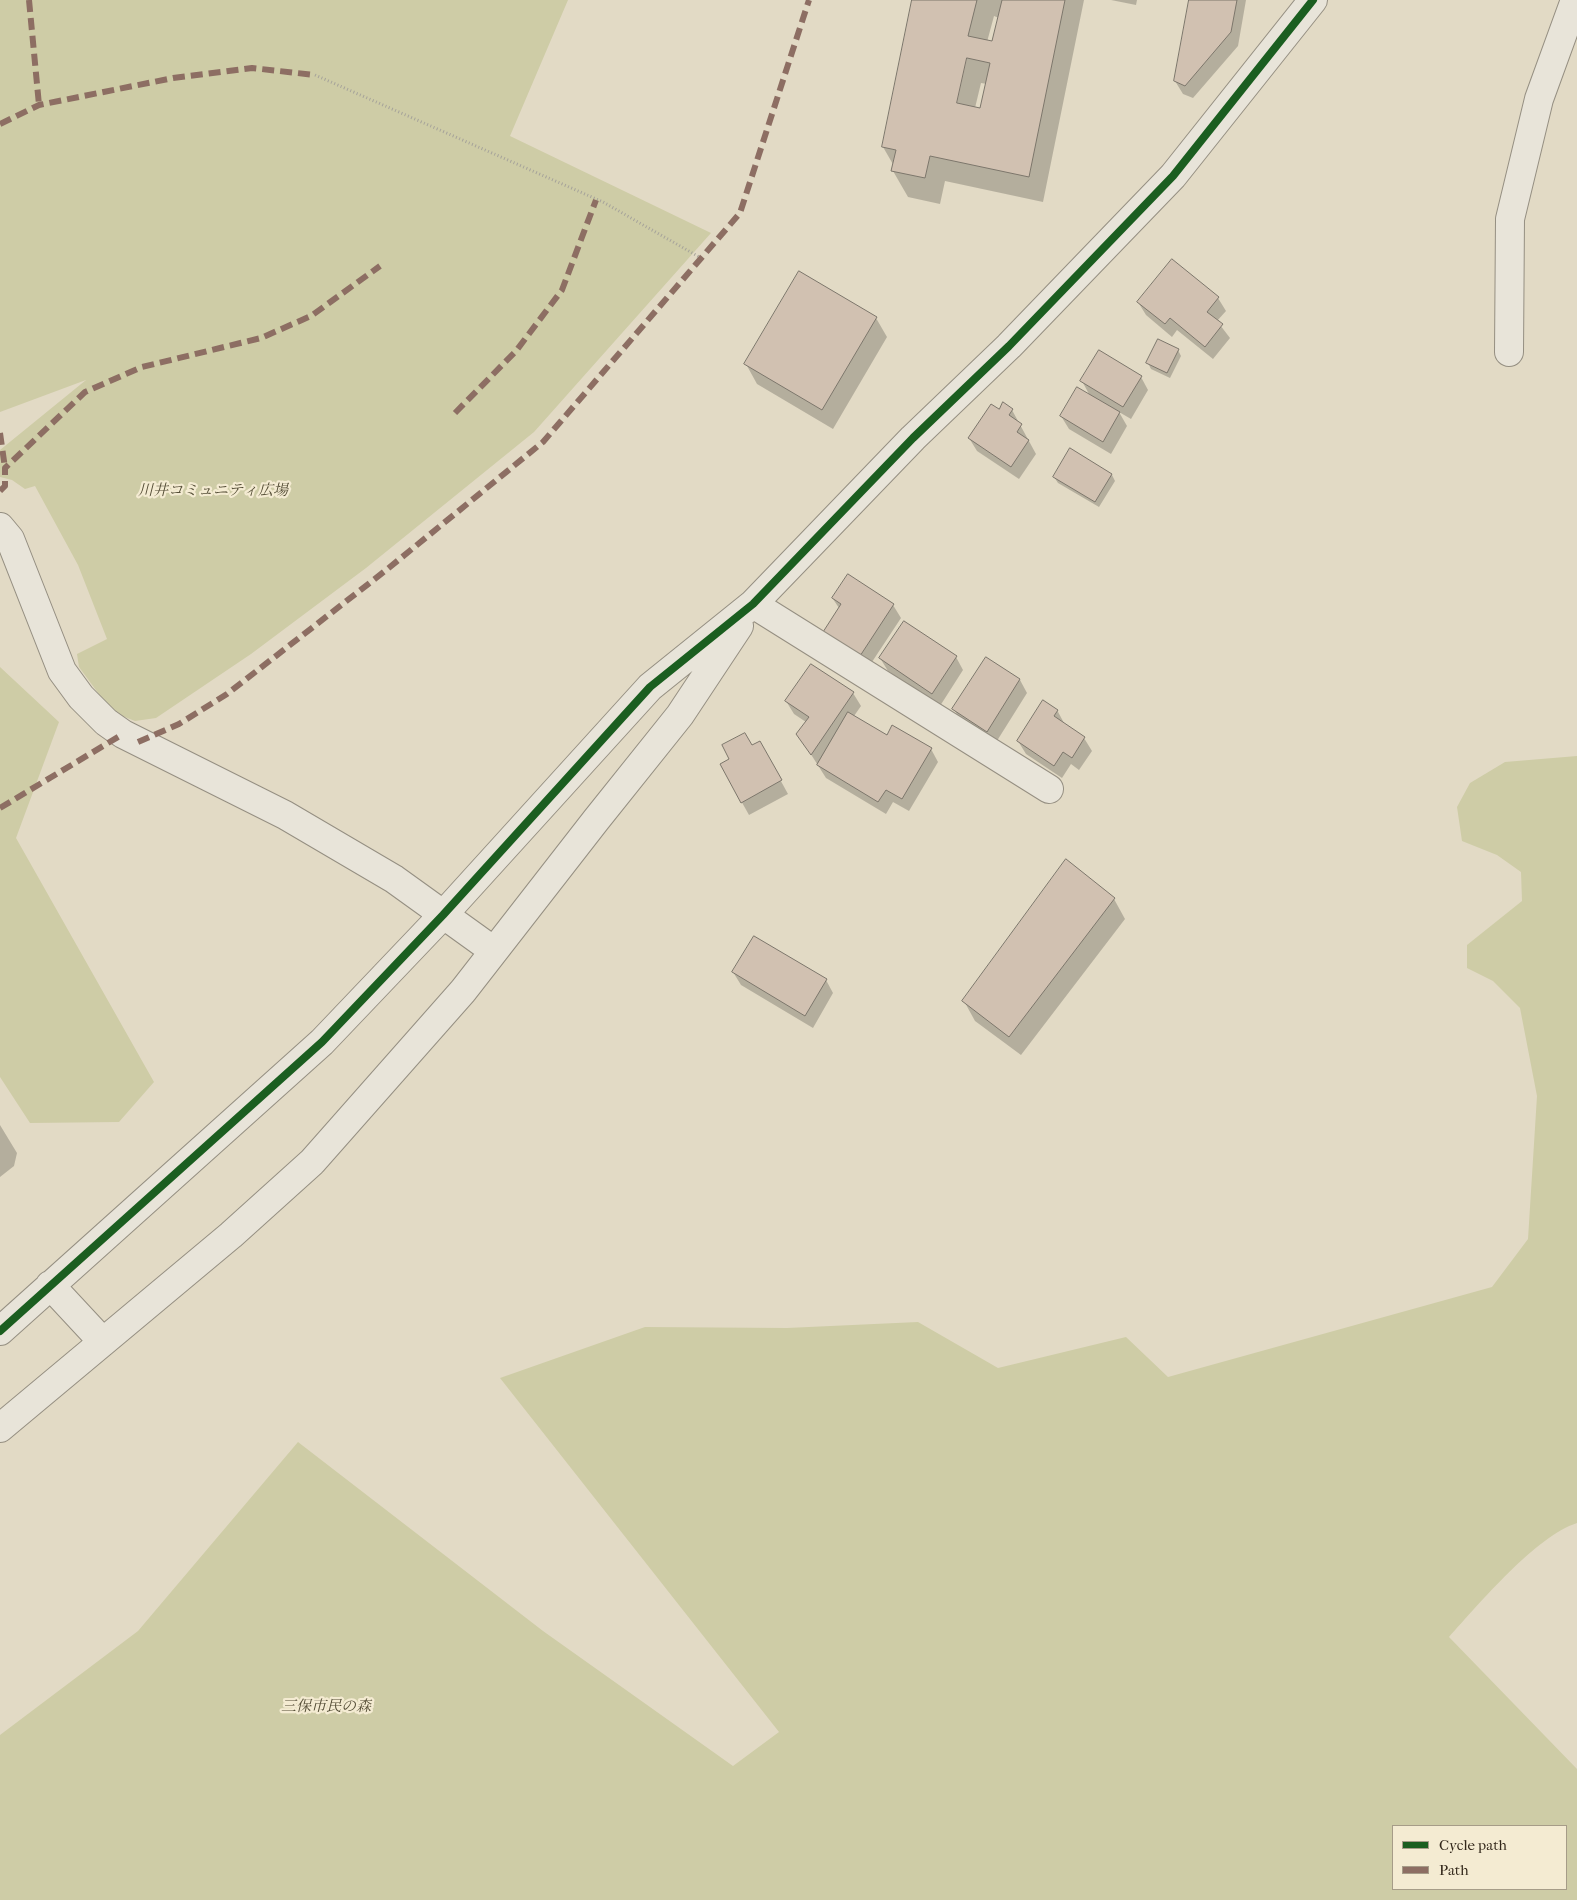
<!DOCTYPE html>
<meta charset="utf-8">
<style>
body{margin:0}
#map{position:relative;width:1577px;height:1900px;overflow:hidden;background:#e2dac5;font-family:"IM FELL French Canon",serif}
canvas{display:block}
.legend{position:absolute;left:1392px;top:1825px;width:175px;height:65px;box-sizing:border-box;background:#f4ebd2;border:1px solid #a69c88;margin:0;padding:6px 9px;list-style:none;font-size:15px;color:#312619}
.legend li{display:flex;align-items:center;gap:10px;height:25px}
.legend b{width:25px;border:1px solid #a69c88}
</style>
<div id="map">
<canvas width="1577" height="1900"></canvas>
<ul class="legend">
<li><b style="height:6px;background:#1b5e20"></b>Cycle path</li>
<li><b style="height:6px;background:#8d6e63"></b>Path</li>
</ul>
</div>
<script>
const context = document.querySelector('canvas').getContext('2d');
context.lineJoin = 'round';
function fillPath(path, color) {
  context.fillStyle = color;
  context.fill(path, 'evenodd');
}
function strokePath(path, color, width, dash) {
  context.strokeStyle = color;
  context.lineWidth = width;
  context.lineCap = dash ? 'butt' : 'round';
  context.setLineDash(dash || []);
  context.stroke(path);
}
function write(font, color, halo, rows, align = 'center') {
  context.font = font + ' "IM FELL French Canon","Noto Serif JP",serif';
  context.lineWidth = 4.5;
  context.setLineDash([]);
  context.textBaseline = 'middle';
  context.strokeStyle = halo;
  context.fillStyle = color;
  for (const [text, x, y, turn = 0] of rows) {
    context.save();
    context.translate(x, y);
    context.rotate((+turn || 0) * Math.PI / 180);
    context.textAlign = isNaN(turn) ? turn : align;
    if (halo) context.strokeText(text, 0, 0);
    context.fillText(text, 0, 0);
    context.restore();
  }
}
fillPath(new Path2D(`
 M0 0H568L510 136 711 233 534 432 366 568 251 654 156 718 135 721 112 712 79 667 77 654 107 639 78 565 35 486 25 489 12 480 0 477V450L86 380 0 412Z
 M0 667 59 722 16 838 154 1082 119 1122 30 1123 0 1077Z
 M1577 756V1523C1536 1536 1479 1604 1449 1637L1577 1769V1900H0V1735L138 1631 298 1442 543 1631 733 1766 779 1732 500 1378 645 1327 787 1328 918 1322 998 1368 1126 1337 1168 1377 1492 1287 1528 1239 1537 1096 1520 1008 1493 981 1467 968V945L1522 901 1521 872 1497 855 1462 841 1457 807 1470 783 1505 762ZM1393 1826H1566V1889H1393Z`), '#cecca6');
fillPath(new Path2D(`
 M913 0H1084L1043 202 945 181 940 204 908 197 893 171 894 166 883 147ZM994 16 999 18 992 43 987 42ZM981 83 987 84 981 110 975 108Z
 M1111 0H1137L1136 5Z
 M1191 0H1246L1238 46 1193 98 1183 94 1175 81Z
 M1172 261 1218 298 1226 311 1217 321 1230 338 1213 359 1177 330 1172 337 1146 315 1138 302Z
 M876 318 887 337 833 429 757 384 746 364Z
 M1178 350 1181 356 1170 378 1151 369 1148 363Z
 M1141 377 1148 390 1131 419 1119 412 1127 426 1111 454 1069 429 1061 416 1090 396 1082 381Z
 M1012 410 1036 454 1019 479 977 451 969 438 1000 411Z
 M1112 475 1115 481 1099 507 1058 483 1054 477Z
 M833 599 893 605 901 618 868 668 832 645 839 608Z
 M956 657 963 670 940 706 888 671 880 658Z
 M986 659 1020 680 1027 693 995 744 961 722 954 709Z
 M853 693 861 706 854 716 887 737 931 749 938 762 909 811 893 802 886 814 826 778 798 734 806 722 794 714 786 701Z
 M1057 710 1064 723 1084 738 1092 751 1079 770 1071 764 1062 778 1026 754 1018 741Z
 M760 743 788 794 749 815 721 765Z
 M1114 899 1125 919 1021 1055 975 1021 964 1001Z
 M733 972 826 980 833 993 813 1028 741 985Z
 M0 1125 17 1153 14 1166 0 1177Z`), '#0003');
const building = new Path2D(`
 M912 0H977L968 36 992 41 1002 0H1065L1029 177 930 156 925 178 891 171 896 150 882 147ZM967 58 990 63 980 108 957 103Z
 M1189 0H1237L1231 32 1185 86 1174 81Z
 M1172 259 1219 297 1207 312 1223 324 1205 347 1170 318 1165 324 1137 302Z
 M799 271 877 317 822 410 744 364Z
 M1158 339 1179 349 1167 373 1146 363Z
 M1099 350 1142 376 1123 407 1080 381Z
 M1077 387 1120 412 1103 442 1060 416Z
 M1003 402 1013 409 1009 415 1022 424 1017 432 1029 440 1011 467 968 438 991 404 999 409Z
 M1070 448 1112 474 1095 502 1053 477Z
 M848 574 894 604 860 656 823 632 841 604 832 598Z
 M904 621 957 656 932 694 879 658Z
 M986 657 1020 679 987 732 952 709Z
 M811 664 854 692 811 755 796 734 809 717 785 701Z
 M1043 700 1058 710 1054 716 1085 737 1072 758 1063 752 1054 766 1017 741Z
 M848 712 887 735 892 725 932 748 902 799 886 790 878 802 817 765Z
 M745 733 752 745 760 741 782 780 741 803 720 764 729 759 722 745Z
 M1066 859 1115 898 1009 1037 962 1001Z
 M754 936 827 979 805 1016 732 972Z`);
fillPath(building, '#d1c1b1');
strokePath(building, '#7c766b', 1);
const minor = new Path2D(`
 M1509 352 1510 219 1539 99 1575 0
 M0 527 10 539 62 671 81 697 106 722 123 734 285 815 394 879 494 951
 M753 604 1049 789
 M50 1285 103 1342
 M0 1331 322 1042 443 915 650 687 753 604 913 438 1009 346 1173 176 1313 0
 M0 1428 231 1235 312 1162 463 991 596 820 680 715 739 626`);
strokePath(minor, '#958f82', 30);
strokePath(new Path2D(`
 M315 75 603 202 701 258`), '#a6a39a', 3, [1, 2.5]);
strokePath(minor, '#e8e4d9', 28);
strokePath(new Path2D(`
 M29 0 39 105
 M0 124 39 105 173 78 252 68 315 75
 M455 413 516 351 562 290 596 200
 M0 433 5 468
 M0 491 5 486V468L85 392 142 367 261 338 311 316 380 266
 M138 742 179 724 227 694 385 571 543 442 740 213 809 0
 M0 808 123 734`), '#8d6e63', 6, [12, 6]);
strokePath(new Path2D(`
 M0 1331 322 1042 443 915 650 687 753 604 913 438 1009 346 1173 176 1313 0`), '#1b5e20', 8);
write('italic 15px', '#544d36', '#f4ebd2', [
 ["川井コミュニティ広場",213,491],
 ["三保市民の森",326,1707]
]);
</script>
